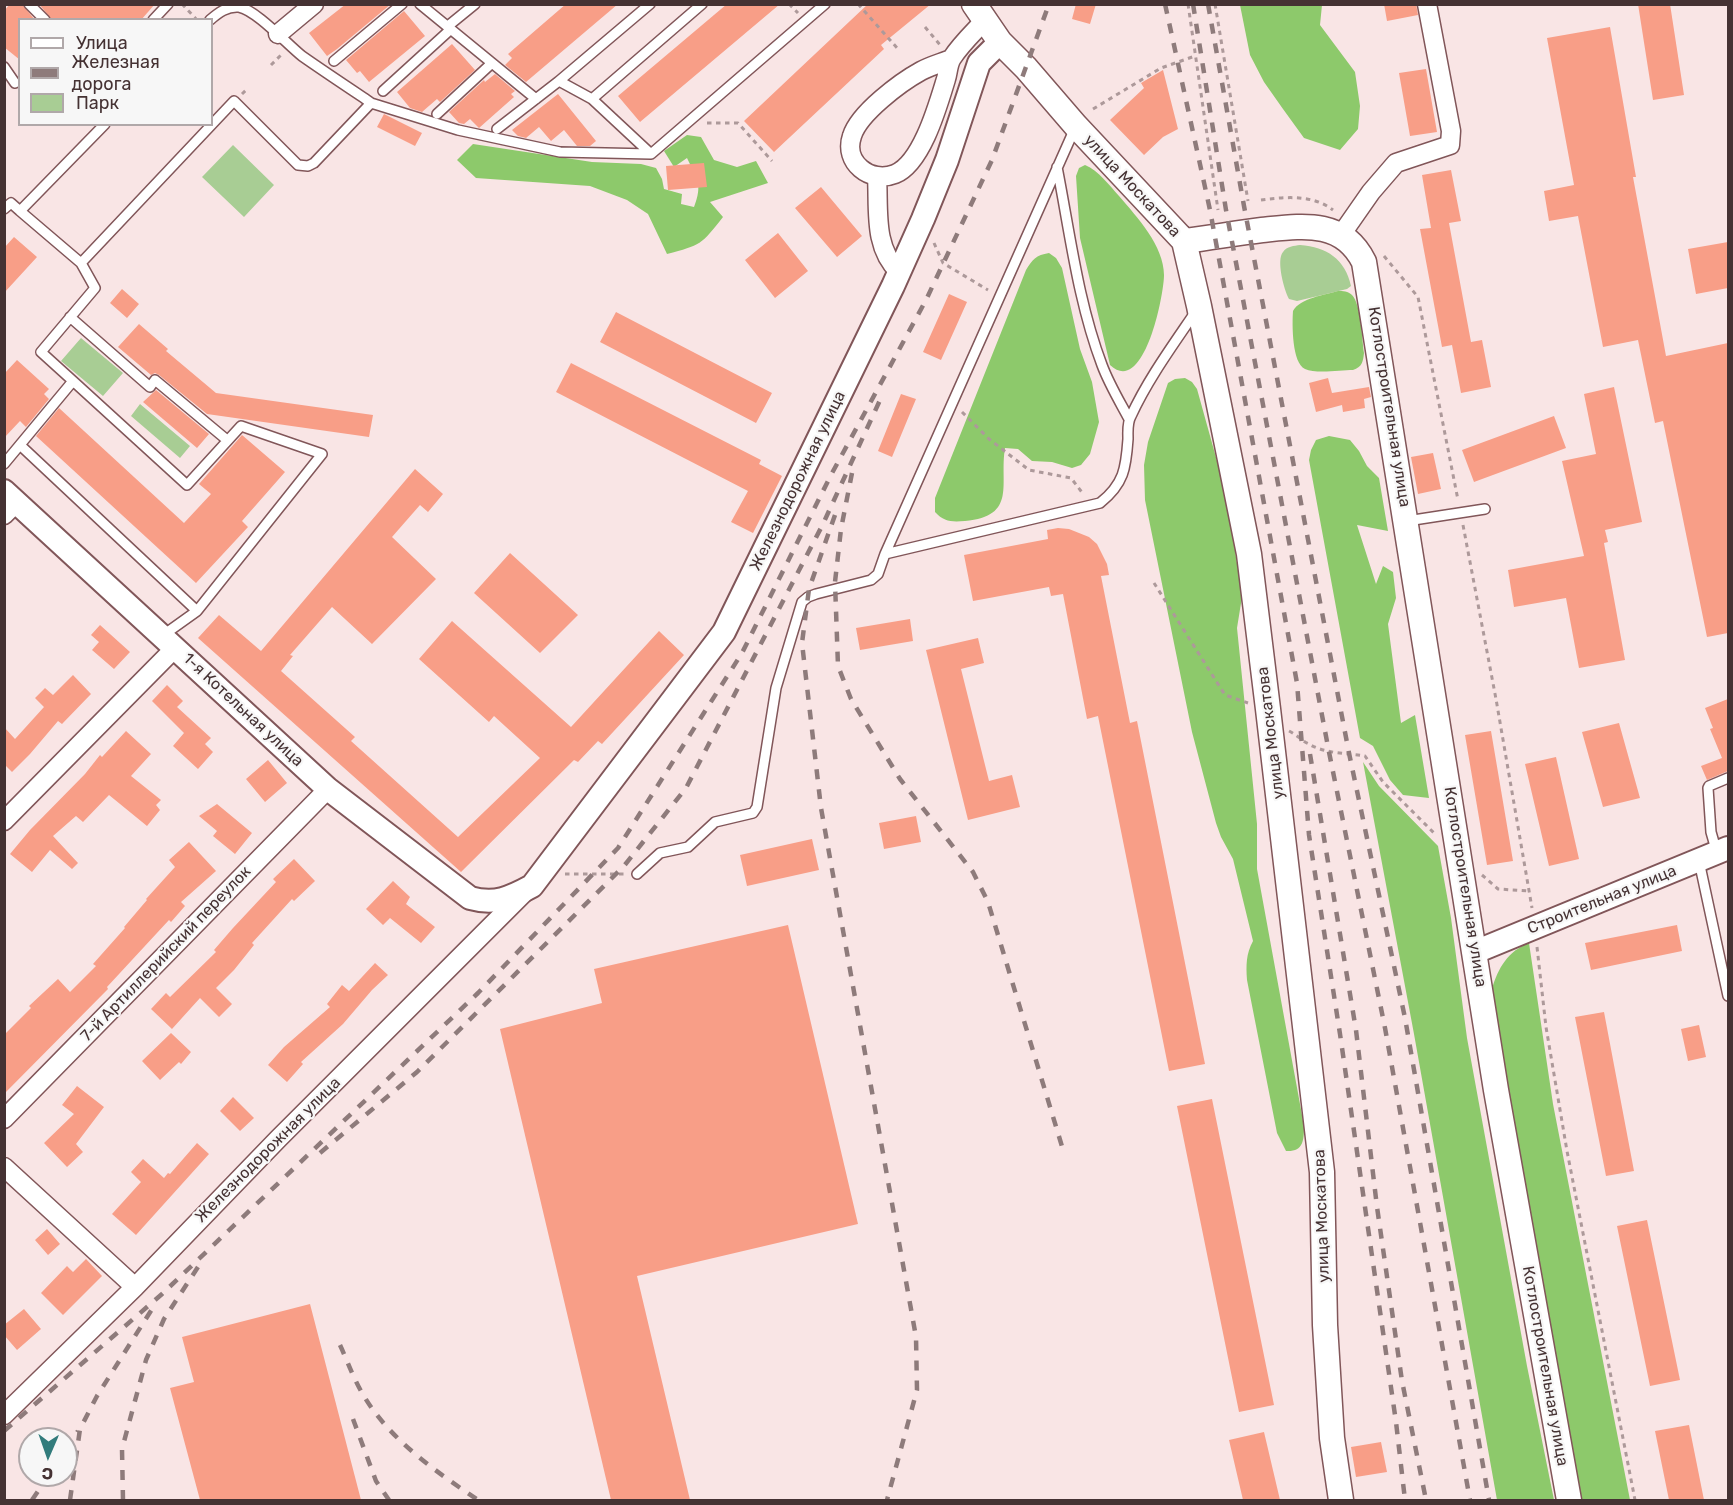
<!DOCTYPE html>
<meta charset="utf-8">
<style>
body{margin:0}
#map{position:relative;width:1733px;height:1505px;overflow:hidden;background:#f9e5e5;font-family:Rubik,sans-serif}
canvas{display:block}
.frame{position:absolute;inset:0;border:6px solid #453233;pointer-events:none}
.legend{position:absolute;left:18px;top:18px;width:195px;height:108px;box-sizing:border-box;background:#f7f7f7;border:2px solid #b0a8a9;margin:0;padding:8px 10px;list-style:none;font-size:18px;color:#453233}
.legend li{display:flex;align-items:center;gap:12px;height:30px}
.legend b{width:30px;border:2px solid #b0a8a9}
.north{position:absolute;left:18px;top:1427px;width:60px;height:60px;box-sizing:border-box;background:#f7f7f7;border:2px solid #b0a8a9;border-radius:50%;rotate:182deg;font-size:16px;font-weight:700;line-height:24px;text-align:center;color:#453233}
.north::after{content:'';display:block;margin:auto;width:21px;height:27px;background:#327c7c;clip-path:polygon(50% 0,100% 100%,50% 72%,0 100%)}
</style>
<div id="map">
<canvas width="1733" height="1505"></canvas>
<div class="frame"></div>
<ul class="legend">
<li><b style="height:8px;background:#fff"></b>Улица</li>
<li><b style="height:8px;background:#8e7b7b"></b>Железная дорога</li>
<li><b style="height:16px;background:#a8cd94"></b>Парк</li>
</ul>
<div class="north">С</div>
</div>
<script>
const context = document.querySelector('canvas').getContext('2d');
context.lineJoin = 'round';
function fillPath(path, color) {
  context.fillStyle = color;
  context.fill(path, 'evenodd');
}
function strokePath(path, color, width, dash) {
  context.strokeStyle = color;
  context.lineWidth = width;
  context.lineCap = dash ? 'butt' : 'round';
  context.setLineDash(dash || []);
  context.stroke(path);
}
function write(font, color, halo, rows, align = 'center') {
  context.font = font + ' Rubik,sans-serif';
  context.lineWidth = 4.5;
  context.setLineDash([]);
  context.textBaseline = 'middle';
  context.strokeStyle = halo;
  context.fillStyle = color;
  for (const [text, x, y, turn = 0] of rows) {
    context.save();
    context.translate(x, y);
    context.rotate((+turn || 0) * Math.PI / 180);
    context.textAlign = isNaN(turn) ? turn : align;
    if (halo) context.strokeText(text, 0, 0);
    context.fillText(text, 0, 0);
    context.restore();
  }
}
fillPath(new Path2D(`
 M233 145 274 185 244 217 202 177Z
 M1300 245C1327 247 1345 259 1351 286L1347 289 1297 301 1289 299C1284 290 1276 260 1283 252 1287 246 1294 246 1300 245Z
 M81 338 123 373 103 396 61 361Z
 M140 404 190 446 180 458 131 416Z`), '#a8cd94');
fillPath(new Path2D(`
 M1240 5H1322L1320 25 1355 72 1360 106 1358 129 1340 150 1304 138 1283 109 1264 82 1250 55Z
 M687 135 701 137 714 160 737 167 756 161 768 183 710 202 723 217C701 245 701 245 667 254L648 214 627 200 590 186 476 178 457 160 473 144 592 162 641 164 656 168 662 179 664 189 682 194 681 204 694 207C703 184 697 179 687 158L674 167 664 151Z
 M1085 165C1099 171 1109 185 1119 196 1137 217 1164 246 1164 275 1164 295 1144 397 1110 365L1080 238 1076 176 1079 168Z
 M1049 253 1056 258 1062 268 1080 349 1092 382 1099 422 1090 454 1081 465 1072 468 1052 462 1032 461 1018 449 1005 448C999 484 1018 516 965 521 952 522 944 522 935 512V498L1026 270C1032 260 1036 255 1049 253Z
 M1338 291C1343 291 1348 291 1352 295 1361 304 1362 339 1364 353 1363 362 1362 367 1353 370 1341 370 1316 374 1305 369 1292 363 1292 325 1293 311 1300 298 1325 295 1338 291Z
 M1185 378 1192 382 1197 389 1227 497 1242 597 1237 628 1257 824V869L1304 1126C1304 1141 1303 1152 1286 1151L1277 1133 1247 980C1246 965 1246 954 1253 941L1233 859 1221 837 1216 823 1192 732 1145 500 1144 465 1148 442 1168 383 1175 379Z
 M1329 436 1350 440 1359 451 1367 466 1379 478 1388 531 1357 525 1376 584 1383 566 1393 572 1396 598 1388 624 1401 723 1415 715 1429 798 1403 795 1390 780 1373 746 1360 738 1309 460 1311 450 1316 440Z
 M1363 762 1379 786 1438 846 1451 918 1467 1038 1527 1366 1554 1500H1497L1414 1034Z
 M1529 943 1553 1104 1630 1500H1582L1529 1222 1492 989C1498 968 1508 951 1529 943Z`), '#8dc96b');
fillPath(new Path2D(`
 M10 4H22L35 20H20V60L4 47V11Z
 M39 4H155L141 20H52Z
 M346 4H391L337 49 327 56 309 33Z
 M566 4H618L526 82 505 65 512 58 508 54Z
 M727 4H780L640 122 618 96Z
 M868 4H931L881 45 884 49 774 152 744 121Z
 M1076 4H1096L1090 24 1072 19Z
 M1384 4H1416L1418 15 1387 21Z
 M1638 4H1670L1684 95 1653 100Z
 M404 11 425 36 369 82 360 71 357 73 346 60Z
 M1610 27 1636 177H1633L1666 356 1728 343V633L1707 637 1663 421 1655 423 1638 340 1603 347 1578 216 1549 221 1544 191 1574 185 1547 38Z
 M452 44 475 70 440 102 437 99 422 112 410 108 397 92Z
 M1426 69 1437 132 1410 136 1399 73Z
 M1163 70 1178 129 1163 137 1144 155 1110 120 1144 88 1141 83Z
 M495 74 515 91 511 94 514 97 479 128 470 119 464 124 459 123 449 112 484 80 485 82Z
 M558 94 596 141 590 146H577L564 130 551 141 539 127 526 138 518 136 512 130Z
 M384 114 422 133 415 146 377 127Z
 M704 163 707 187 668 190 666 166Z
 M1451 170 1461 221 1449 223 1471 342 1482 340 1491 387 1461 393 1452 345 1442 347 1420 229 1431 228 1422 175Z
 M821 187 862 236 837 257 795 208Z
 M778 233 808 271 775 298 745 260Z
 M14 237 37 257 4 293V248Z
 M1728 242V288L1696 294 1688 249Z
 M122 289 139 304 127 318 110 303Z
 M949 294 967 302 941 360 923 352Z
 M616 312 772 393 756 423 600 342Z
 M139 324 168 349 166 351 216 393 373 415 369 437 207 414 159 375 155 373 151 375 118 347Z
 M17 360 49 389 44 394 49 399 26 427 20 421 4 438V374Z
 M571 363 761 460 759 464 782 476 753 533 731 522 748 491 556 392Z
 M1328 378 1332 393 1369 387 1371 397 1364 399 1365 408 1343 412 1342 405 1316 412 1309 383Z
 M1614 387 1642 522 1605 530 1608 542 1604 543 1625 660 1579 668 1566 598 1514 607 1508 570 1584 556 1562 461 1596 454 1584 394Z
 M156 390 209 434 197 448 143 402Z
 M901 394 916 399 892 457 878 451Z
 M59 408 184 523 211 494 199 484 242 435 285 472 242 521 248 527 196 583 36 436Z
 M1554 416 1566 448 1474 482 1462 450Z
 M1433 453 1441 489 1418 494 1411 457Z
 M415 469 443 494 428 512 420 505 392 537 436 579 372 644 332 607 290 655 293 656 281 671 355 737 351 741 458 837 540 758 494 716 489 722 419 659 452 621 571 727 659 631 684 655 602 744 598 741 578 762 574 760 461 872 198 638 219 615 261 651Z
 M1058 528 1069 529 1089 537 1097 544 1107 564 1109 575 1101 576 1130 723 1137 721 1205 1064 1169 1071 1098 716 1087 719 1063 594 1051 596 1049 587 973 601 964 555 1048 539 1047 530Z
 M510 553 578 615 540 653 474 593Z
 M910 619 913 641 860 650 856 628Z
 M100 625 130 652 114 669 92 650 99 642 91 635Z
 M978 638 984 663 961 669 989 781 1012 775 1020 807 968 820 926 650Z
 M73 675 91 694 62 724 58 721 30 754 12 772 4 764V727L15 739 44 707 35 698 45 688 53 695Z
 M167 685 183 701 177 707 211 738 205 744 213 752 198 769 173 746 184 733 152 701Z
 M1728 699V771L1707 780 1701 766 1722 758 1710 729 1713 728 1705 708Z
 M1619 723 1640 798 1603 807 1582 732Z
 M126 731 151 754 131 776 161 800 156 805 160 810 147 826 109 795 83 822 76 816 53 836 78 863 72 869 50 850 32 872 10 854 30 830 85 774 100 755 102 757Z
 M1491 731 1513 861 1487 865 1465 735Z
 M1556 757 1579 859 1549 866 1525 764Z
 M268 760 287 783 265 802 246 779Z
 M217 804 252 833 235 854 213 836 217 831 199 816Z
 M916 816 921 842 884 849 879 823Z
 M812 839 819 870 747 886 740 855Z
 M189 842 216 871 181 902 185 906 171 922 169 920 107 987 108 989 4 1094V1035L31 1008 29 1006 58 979 70 992 96 966 93 964 125 928 124 927 147 900 146 899 175 867 169 860Z
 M294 859 315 881 294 901 292 899 252 943 254 945 234 970 216 988 232 1004 219 1017 200 998 172 1029 151 1009 166 993 170 997 216 952 214 950 233 928 276 882 273 879Z
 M393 881 410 897 406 904 435 927 421 943 390 918 383 925 366 909Z
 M788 925 858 1224 637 1276 690 1500H611L500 1029 602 1003 594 969Z
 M1677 925 1682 951 1591 970 1585 943Z
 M375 963 388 975 372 990 343 1024 301 1062 303 1064 287 1082 268 1065 284 1047 330 1007 327 1004 342 985 349 991Z
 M1604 1012 1634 1171 1606 1176 1575 1017Z
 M1699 1025 1706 1057 1688 1061 1681 1029Z
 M171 1033 191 1052 181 1064 179 1062 160 1080 142 1061Z
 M77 1086 104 1107 76 1144 83 1152 67 1167 44 1143 74 1114 62 1105Z
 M233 1097 254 1118 240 1131 220 1111Z
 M1212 1099 1274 1405 1239 1412 1177 1106Z
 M197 1143 209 1154 136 1235 112 1214 141 1182 131 1172 143 1159 164 1178 168 1173 170 1174Z
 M1647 1220 1680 1380 1650 1386 1617 1226Z
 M47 1229 60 1244 48 1255 35 1240Z
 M86 1259 102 1276 63 1315 41 1293 67 1266 73 1272Z
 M310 1304 361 1500H200L170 1388 194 1382 182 1337Z
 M24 1309 41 1329 17 1350 4 1335V1325Z
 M1689 1425 1704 1500H1669L1655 1431Z
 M1264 1432 1280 1500H1243L1229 1440Z
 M1381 1442 1387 1472 1356 1477 1351 1447Z`), '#f89e87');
const service = new Path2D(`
 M29 4 45 20
 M420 4 536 99
 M153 20 168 4
 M210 20C218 13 227 6 239 7 256 10 287 44 302 56 322 70 343 84 364 98L371 103 458 130 560 152 651 154 825 4
 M448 26 475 4
 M334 61 402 4
 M4 67 15 83
 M383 91 451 29
 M592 99 559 81 650 4
 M437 114 492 63
 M105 124 20 211 81 263 234 101 298 165 308 166 314 163 371 103
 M497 129 559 81
 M651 154 592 99 702 4
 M1057 167C1070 233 1078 302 1102 365 1109 384 1120 402 1129 419
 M4 209 11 203 20 211
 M70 317 150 387 155 380 227 440
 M73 381 187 485 241 426 322 454 197 611 162 636
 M20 445 197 611
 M4 464 73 381 41 352 95 288 81 263
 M1407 521 1485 509
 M885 554 1075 128
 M1717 853 1711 832 1708 788 1709 786 1728 778
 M1699 861 1728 996
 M637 874 660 853 688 847 715 822 753 813 757 807 776 688 802 602 808 597 816 594 871 580 878 574 885 554 1100 503C1124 484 1126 468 1128 439 1128 431 1127 423 1131 416 1148 379 1173 345 1196 311`);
const minor = new Path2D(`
 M278 34 314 4
 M951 59C941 63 930 66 921 71 901 82 859 113 852 136 843 162 870 184 895 174 922 163 938 105 946 79 948 73 948 64 952 58 961 44 974 32 985 20
 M877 176C879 210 873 247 899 272
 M1341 235 1371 192 1396 163 1450 145 1451 131 1427 4
 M4 515 17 502
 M4 821 175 648
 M4 1119 328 789
 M4 1167 135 1287
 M4 1415 135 1287 278 1139 526 891`);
const tertiary = new Path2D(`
 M4 491 328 789 470 898C495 905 510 898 532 886L724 632 893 286 923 219 947 160 979 63 1000 42
 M1475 952 1728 848`);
const secondary = new Path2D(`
 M974 4 1000 42 1026 68 1076 126 1184 241 1199 306 1249 554 1268 709 1322 1172 1325 1325 1332 1438 1341 1500
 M1184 241C1210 238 1236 233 1262 230 1302 226 1343 219 1364 262L1496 1090 1569 1500`);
strokePath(service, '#815659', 12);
strokePath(minor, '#815659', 21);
strokePath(tertiary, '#815659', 26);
strokePath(secondary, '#815659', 27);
strokePath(new Path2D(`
 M182 4 197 20
 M789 4 798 13
 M858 4 898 49
 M1188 4 1218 210
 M1215 4 1248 201
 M925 27 941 46
 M271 65 282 54
 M242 94 247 89
 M1093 109 1161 68 1195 56
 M707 123H738L772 161
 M1261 200C1285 197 1312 194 1333 210
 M934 243 943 263 988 290
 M1384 256 1418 297 1458 500
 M962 412 989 439 1029 470 1071 478 1084 495
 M1463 525 1496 699 1532 908
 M1154 583 1225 695 1248 703
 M1289 731C1297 735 1302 741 1309 744 1325 754 1347 753 1365 756L1383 782 1434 833
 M565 874H624
 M1482 875 1498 889 1529 891
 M1537 947 1546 1027 1567 1151 1635 1500`), '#ad999a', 3, [4.5, 4.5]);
strokePath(service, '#fff', 9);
strokePath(minor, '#fff', 18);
strokePath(tertiary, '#fff', 22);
strokePath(secondary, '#fff', 24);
strokePath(new Path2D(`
 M1165 4 1210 210 1297 683 1309 835 1340 1034 1396 1422 1405 1500
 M1193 4 1226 210 1329 752 1385 1028 1470 1500
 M1208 4 1244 206 1349 753 1405 1018 1489 1500
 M852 473 841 529 835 582 838 666 851 699 900 779 973 872 988 902 1064 1153
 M835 515 809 589 802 643 821 808 916 1337 917 1390 887 1500
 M1310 754 1356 1030 1377 1207 1402 1381 1426 1500
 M320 1153 417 1072 624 866 686 788 823 524 881 398
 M340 1345C347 1360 353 1377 361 1391 387 1438 435 1471 478 1500
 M353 1419 376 1481 389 1500
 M4 1431 162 1294 478 993 618 848 742 653 831 475 926 300 992 160 1049 4
 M66 1449 78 1431
 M32 1500 49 1475
 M70 1500 80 1429 97 1396 154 1306
 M123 1500 122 1449 146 1360 164 1319 200 1264`), '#8e7b7b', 4.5, [10, 10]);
write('16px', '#453233', '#f7f7f7', [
 ["улица Москатова",1132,186,47],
 ["Котлостроительная улица",1389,407,81],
 ["Железнодорожная улица",798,481,-64],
 ["1-я Котельная улица",243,710,43],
 ["улица Москатова",1271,733,-97],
 ["Котлостроительная улица",1465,887,81],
 ["Строительная улица",1602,900,-22],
 ["7-й Артиллерийский переулок",166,954,-46],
 ["Железнодорожная улица",268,1150,-45],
 ["улица Москатова",1322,1216,-92],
 ["Котлостроительная улица",1545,1366,80]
]);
</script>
